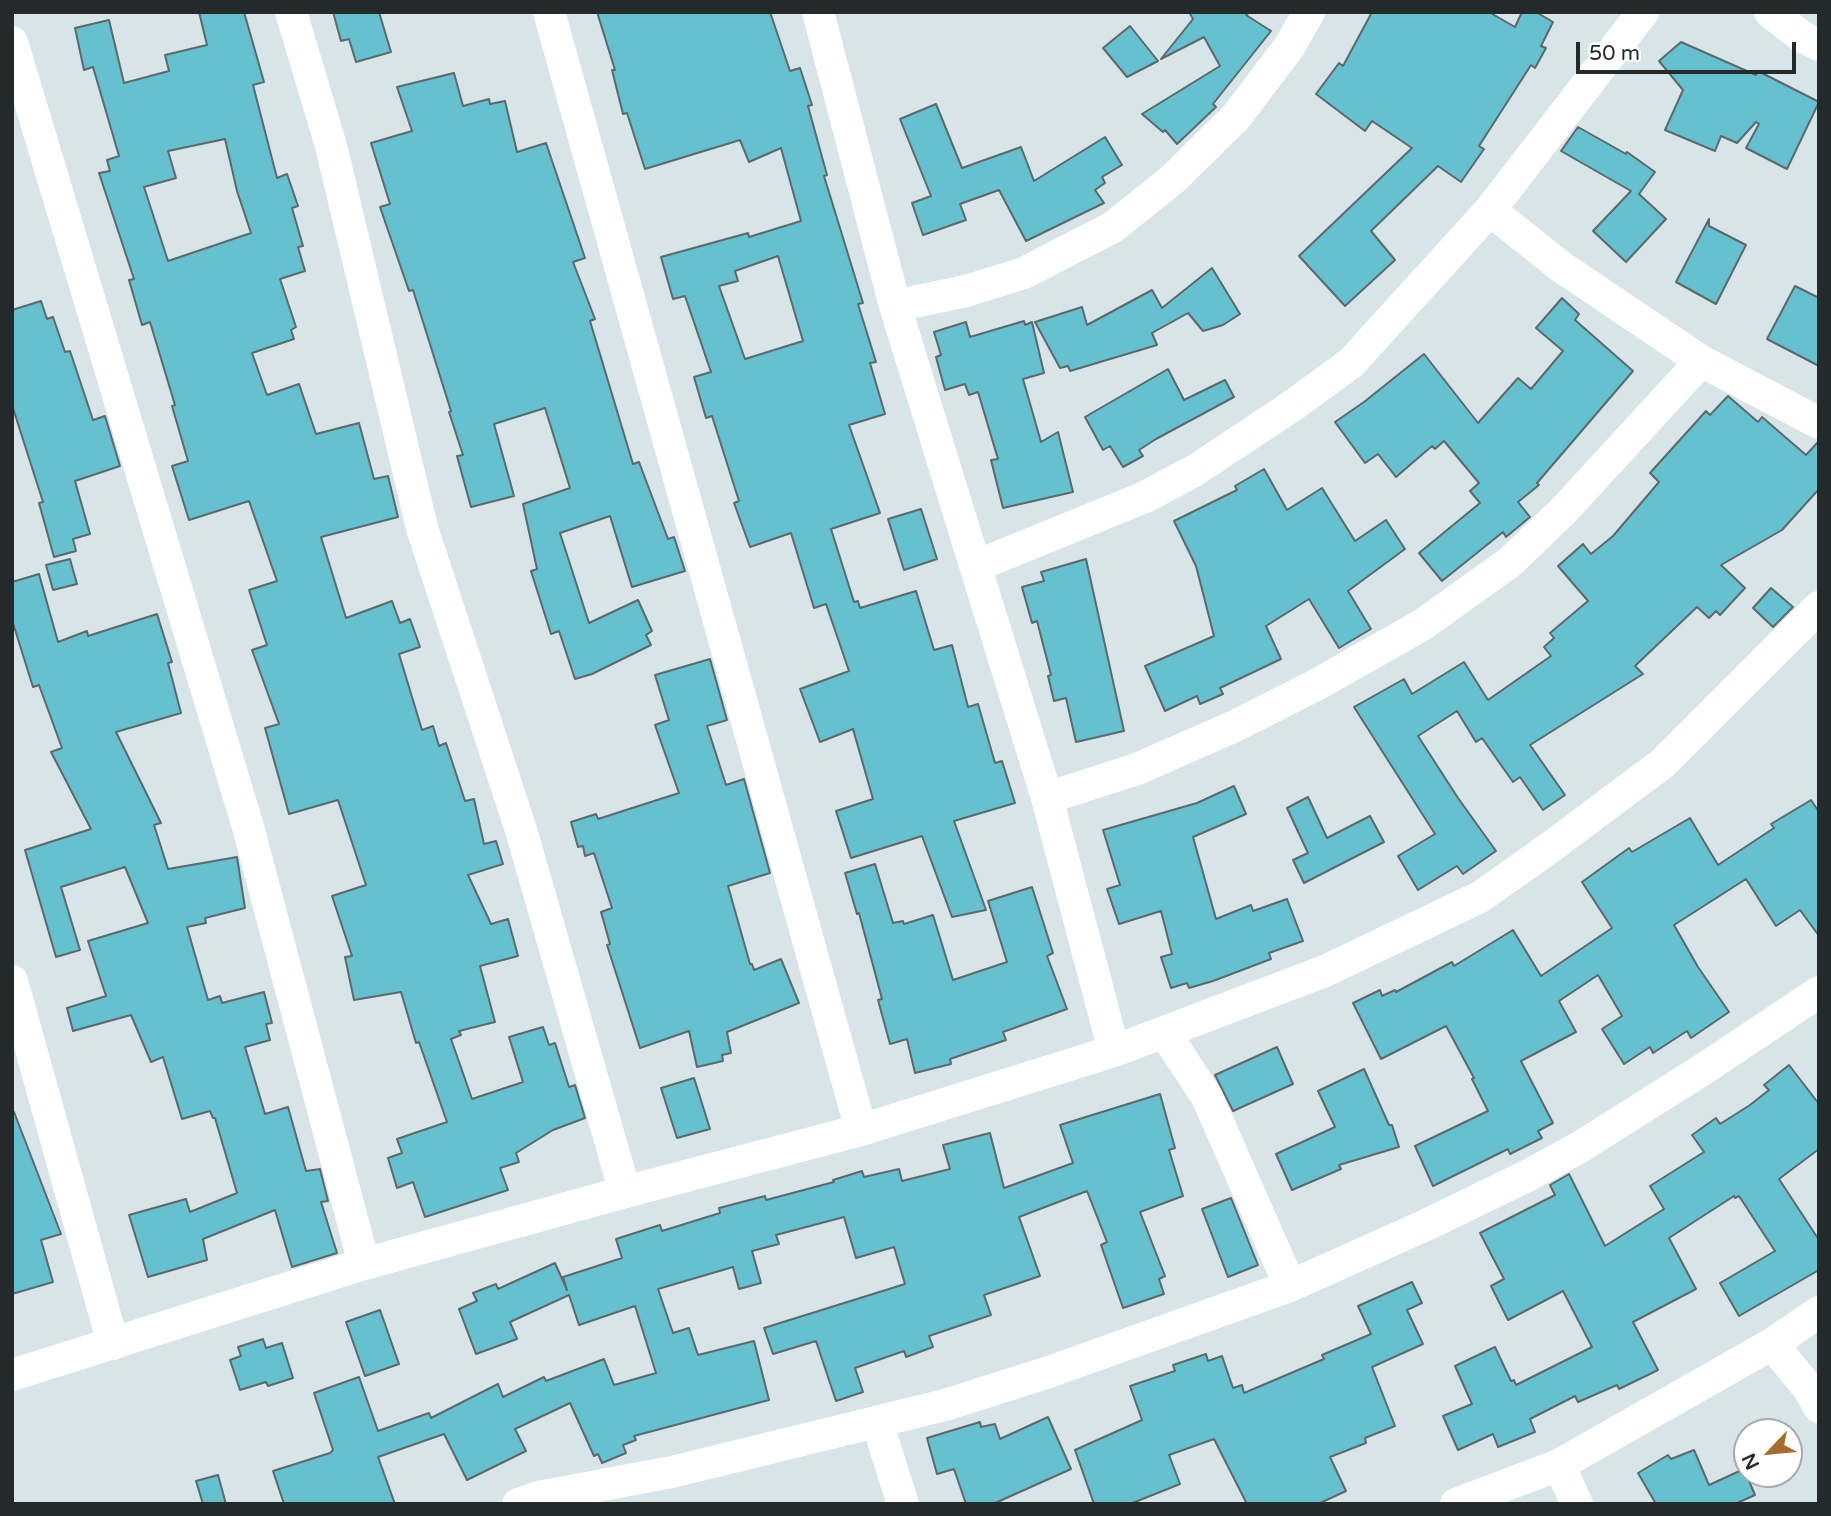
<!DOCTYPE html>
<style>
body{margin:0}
#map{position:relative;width:1831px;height:1516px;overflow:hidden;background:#d7e5e8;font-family:"Varela Round",sans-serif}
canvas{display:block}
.frame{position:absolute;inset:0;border:14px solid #24292a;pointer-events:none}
.north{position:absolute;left:1733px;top:1418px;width:70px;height:70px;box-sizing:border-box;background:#fff;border:2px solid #a7a9aa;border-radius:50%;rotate:244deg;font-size:19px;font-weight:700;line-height:28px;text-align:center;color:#24292a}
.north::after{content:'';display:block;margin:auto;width:24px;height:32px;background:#a76c2c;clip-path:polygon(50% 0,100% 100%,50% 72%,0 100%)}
.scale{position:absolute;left:1576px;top:42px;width:220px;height:32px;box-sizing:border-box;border:4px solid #24292a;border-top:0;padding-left:9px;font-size:21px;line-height:24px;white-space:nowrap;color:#24292a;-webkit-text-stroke:5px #fff;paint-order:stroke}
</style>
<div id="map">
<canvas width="1831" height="1516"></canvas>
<div class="frame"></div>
<div class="north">N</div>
<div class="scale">50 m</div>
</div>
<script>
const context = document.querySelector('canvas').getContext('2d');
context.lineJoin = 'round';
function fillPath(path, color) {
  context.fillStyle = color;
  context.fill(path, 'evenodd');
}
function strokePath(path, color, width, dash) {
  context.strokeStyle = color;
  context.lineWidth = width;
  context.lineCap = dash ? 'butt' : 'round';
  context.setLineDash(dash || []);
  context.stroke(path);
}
const building = new Path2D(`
 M199 12H244L264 82 253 85 277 178 287 174 298 206 292 208 303 246 298 247 305 271 280 279 296 327 291 330 294 339 252 353 267 395 299 384 316 434 359 423 374 479 388 476 398 517 321 537 346 618 392 601 400 623 410 619 420 647 399 654 422 730 433 726 439 746 446 743 465 801 474 799 484 844 496 841 503 864 468 875 491 924 508 919 518 956 480 966 495 1022 459 1031 461 1035 451 1039 472 1099 523 1082 509 1037 543 1027 549 1045 555 1043 569 1087 575 1085 585 1118 553 1130 516 1153 519 1162 500 1168 508 1190 425 1217 413 1182 397 1188 388 1158 402 1153 397 1139 447 1122 419 1042 416 1043 401 992 354 1000 345 957 352 956 332 896 366 885 338 800 289 814 265 728 279 724 252 650 267 645 249 590 277 581 249 501 189 520 172 466 188 461 172 406 175 405 150 322 142 325 129 280 134 279 99 173 110 171 107 160 119 156 93 67 84 70 75 28 109 20 124 83 169 71 165 55 207 45ZM225 139 237 191 251 233 168 261 144 187 176 178 168 151Z
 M333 12H379L391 52 356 62 349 39 341 41Z
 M597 12H770L790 71 800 68 812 105 808 106 827 175 824 176 863 303 858 304 876 362 870 363 885 414 849 425 880 513 831 529 854 602 858 601 860 608 916 591 934 650 952 645 968 707 978 704 995 763 1002 761 1015 803 954 821 986 910 952 917 922 836 851 858 836 811 873 799 853 729 820 742 800 689 849 671 826 604 814 608 791 533 750 547 734 503 739 501 712 416 706 418 694 377 711 372 685 296 673 299 661 257 748 233 749 237 801 221 781 148 749 162 740 140 645 169 627 113 623 114 612 70H615ZM778 256 803 341 745 359 719 286 738 281 735 271Z
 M1189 12H1250L1246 15 1271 31 1213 104 1216 107 1177 144 1165 130 1163 132 1142 114 1220 66 1204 37 1161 59 1193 19Z
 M1372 12H1489L1515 27 1522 12H1536L1553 22 1541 46 1546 48 1535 68 1531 65 1479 146 1484 149 1461 182 1438 166 1371 231 1395 260 1345 306 1299 256 1412 148 1372 121 1365 131 1316 94 1339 63 1343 66Z
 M1130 26 1158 61 1127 77 1103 48Z
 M1681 42 1756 75 1758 71 1819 102 1787 169 1746 148 1759 124 1756 122 1737 143 1721 136 1715 151 1665 130 1683 90 1659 61Z
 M454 73 463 106 489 99 490 104 505 101 517 152 546 143 585 258 573 262 595 319 590 321 633 464 639 462 668 539 674 537 685 571 632 587 610 516 560 533 589 623 638 600 652 631 646 635 651 645 592 674 575 679 559 631 551 634 531 571 537 569 523 504 570 488 545 408 494 424 514 496 471 507 457 456 463 455 449 412 451 411 413 290 409 291 380 207 390 204 371 143 412 131 397 87Z
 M936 104 962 168 1021 147 1034 181 1105 137 1122 165 1102 177 1105 183 1095 190 1104 203 1026 241 999 190 960 204 966 220 923 235 912 203 931 196 900 119Z
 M1578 127 1626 154 1627 152 1655 172 1639 194 1666 219 1626 262 1593 231 1631 191 1561 151Z
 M1709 219V226L1746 245 1716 304 1676 282Z
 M1212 268 1240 314 1223 325 1203 331 1188 313 1152 333 1157 345 1070 371 1068 366 1060 368 1035 322 1082 307 1087 325 1152 290 1162 308Z
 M1795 286 1819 298V366L1767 339Z
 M1562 298 1579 314 1575 320 1633 371 1537 483 1539 485 1518 502 1530 517 1506 537 1503 532 1442 581 1419 553 1480 503 1470 491 1479 483 1444 441 1435 449 1432 446 1396 477 1378 454 1365 463 1335 422 1364 402 1424 354 1478 423 1518 378 1531 389 1563 351 1536 328Z
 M41 301 47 319 53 317 65 352 70 351 93 420 105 416 120 466 75 481 90 534 73 539 76 551 54 557 39 503 43 502 12 405V310Z
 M1024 321 1025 325 1032 322 1044 373 1023 379 1041 442 1058 432 1073 492 1003 508 991 460 998 459 978 392 969 395 965 384 945 390 936 357 941 355 934 332 966 322 970 337Z
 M1168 369 1184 400 1225 380 1234 397 1156 439 1139 450 1143 456 1123 467 1110 446 1103 450 1085 417Z
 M1728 396 1758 422 1762 417 1806 455 1819 441V489L1782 530 1721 565 1745 588 1720 615 1716 611 1709 618 1697 607 1635 666 1643 674 1530 745 1565 795 1543 810 1520 777 1513 782 1482 738 1476 742 1457 711 1418 736 1458 798 1496 851 1463 874 1457 866 1418 890 1398 856 1435 834 1354 707 1404 679 1412 694 1464 662 1488 700 1551 656 1544 647 1554 638 1550 633 1588 601 1558 566 1583 544 1591 554 1613 536 1659 482 1650 473 1706 411 1710 415Z
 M1264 469 1287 510 1322 488 1355 541 1386 520 1405 549 1348 591 1371 629 1339 648 1309 599 1266 626 1281 659 1220 688 1223 694 1200 704 1197 696 1165 711 1145 666 1214 636 1196 566 1174 521 1237 490 1235 486Z
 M921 509 937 559 904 570 888 519Z
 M70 559 77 584 53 590 46 565Z
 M1086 559 1124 731 1076 742 1066 698 1054 701 1048 676 1051 675 1037 621 1032 623 1022 587 1044 581 1041 572Z
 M39 574 58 642 87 631 88 636 157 614 172 662 168 663 181 713 116 732 161 823 154 825 168 869 237 857 245 908 205 918 206 923 187 927 208 1000 220 996 222 1003 264 992 272 1023 266 1024 270 1040 245 1047 265 1114 288 1107 306 1171 320 1169 328 1201 321 1202 337 1253 292 1267 275 1210 203 1239 207 1260 148 1277 129 1215 186 1199 190 1212 237 1193 215 1118H213L210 1111 182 1119 163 1057 151 1062 131 1015 73 1031 67 1008 106 996 88 941 148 923 125 867 61 887 80 950 56 957 25 850 91 829 51 752 62 748 39 685 33 687 12 620V582Z
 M1771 588 1793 607 1773 627 1753 608Z
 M710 659 727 720 707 726 726 785 744 779 770 873 728 886 750 964H752L754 970 781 959 799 1003 727 1032 731 1053 722 1055 723 1061 697 1067 689 1031 640 1048 607 945 610 944 601 912 612 908 594 853 585 856 583 846 578 847 571 822 596 814 598 819 679 793 655 725 669 720 655 675Z
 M1234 786 1246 814 1193 837 1216 919 1251 905 1253 911 1287 899 1303 941 1269 953 1271 959 1213 981 1189 988 1187 983 1171 988 1161 957 1172 954 1161 911 1119 924 1107 889 1120 885 1103 830 1197 803Z
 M1308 797 1327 838 1370 816 1384 842 1304 883 1293 860 1308 853 1287 808Z
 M1811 800 1819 812V936L1800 910 1776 926 1746 879 1674 925 1698 967 1729 1012 1691 1038 1687 1031 1653 1053 1650 1047 1624 1064 1602 1029 1622 1016 1598 975 1559 1001 1576 1032 1521 1061 1553 1123 1538 1131 1542 1138 1510 1154 1508 1149 1433 1186 1415 1146 1488 1111 1472 1079 1474 1078 1446 1026 1381 1059 1353 1003 1380 990 1382 996 1395 990 1396 992 1452 962 1454 966 1513 930 1541 976 1612 928 1582 882 1629 848 1632 852 1690 818 1718 865 1774 828 1771 824Z
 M875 864 893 923 903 921 904 924 933 915 953 980 1007 962 988 901 1032 887 1053 953 1047 956 1067 1009 1003 1032 1006 1040 950 1059 951 1064 915 1073 907 1039 890 1044 878 1000 882 999 859 913 857 914 845 873Z
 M1277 1047 1293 1084 1233 1111 1215 1075Z
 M1789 1065 1819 1104V1149L1779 1179 1819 1240V1270L1739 1316 1720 1283 1775 1251 1739 1196 1735 1198 1734 1196 1669 1238 1696 1289 1633 1322 1658 1370 1619 1389 1617 1385 1578 1402 1575 1396 1530 1419 1535 1432 1498 1447 1493 1434 1458 1450 1443 1416 1472 1404 1455 1366 1495 1347 1511 1381 1514 1380 1516 1385 1592 1347 1563 1291 1508 1320 1491 1286 1504 1279 1480 1233 1555 1195 1550 1185 1569 1174 1605 1246 1664 1209 1650 1186 1704 1152 1692 1135 1716 1118 1720 1124 1750 1105 1769 1090 1764 1085Z
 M1364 1069 1389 1125H1392L1399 1147 1339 1165 1341 1169 1292 1190 1276 1154 1335 1127 1318 1091Z
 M694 1078 710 1129 677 1138 661 1088Z
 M1160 1094 1175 1148 1169 1150 1183 1196 1140 1212 1165 1276 1159 1279 1164 1294 1123 1308 1101 1245 1107 1242 1087 1191 1019 1217 1040 1276 984 1295 991 1315 929 1336 933 1347 906 1357 904 1351 855 1368 863 1392 836 1401 816 1341 773 1354 764 1328 905 1284 894 1247 856 1258 844 1217 776 1235 779 1244 752 1251 761 1283 739 1289 733 1267 658 1289 673 1333 689 1328 698 1355 754 1341 769 1400 634 1436 636 1440 623 1445 626 1453 602 1463 598 1454 594 1456 570 1403 515 1429 526 1451 467 1480 444 1434 378 1457 395 1504H284L273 1471 330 1453 333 1450 314 1393 359 1377 378 1431 429 1413 431 1418 498 1384 503 1397 544 1377 546 1381 604 1359 614 1385 656 1373 635 1306 579 1325 569 1295 510 1322 517 1339 476 1354 459 1309 477 1301 473 1293 496 1284 498 1289 555 1263 567 1290 563 1277 622 1258 616 1239 660 1225 662 1231 720 1213 719 1208 765 1196 766 1200 834 1182 833 1180 862 1171 864 1177 899 1169 902 1181 950 1169 943 1145 990 1133 1004 1188 1073 1163 1060 1125Z
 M12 1112H14L61 1234 41 1240 53 1282 12 1294Z
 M1231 1198 1258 1265 1228 1277 1202 1209Z
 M1412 1282 1422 1303 1407 1310 1423 1344 1372 1367 1395 1426 1365 1438 1366 1443 1330 1457 1346 1491 1318 1504H1247L1214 1439 1169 1455 1180 1484 1130 1504H1094L1075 1450 1142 1420 1130 1386 1175 1371 1173 1365 1206 1354 1208 1361 1222 1356 1233 1388 1242 1385 1244 1393 1324 1359 1322 1355 1371 1334 1358 1306Z
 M380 1310 399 1364 365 1376 346 1322Z
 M263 1339 266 1348 282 1343 293 1378 268 1386 266 1382 240 1390 230 1360 241 1356 238 1347Z
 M1048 1417 1071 1469 993 1504H966L954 1469 937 1474 927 1438 980 1422 981 1427 995 1424 1000 1439Z
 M1694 1450 1709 1485 1744 1469 1755 1495 1735 1504H1656L1638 1473 1668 1455 1671 1459Z
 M218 1475 226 1504H203L196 1481Z`);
fillPath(building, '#65c0cf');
strokePath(building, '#5c696b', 2);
strokePath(new Path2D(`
 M291 12 331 146 422 528 521 830 625 1192
 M549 12 861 1130
 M818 12 895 306 1047 798 1114 1051
 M1770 12 1801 36 1819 45
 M12 42 248 827 364 1264
 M1490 210 1560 266 1701 361 1819 423
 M895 306 966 291 1024 273 1113 227 1173 179 1236 117 1289 47 1309 12
 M976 566 1145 497 1194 471 1292 406 1351 363 1490 210 1643 12
 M1047 798 1137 769 1235 726 1316 685 1422 625 1510 562 1565 509 1701 361
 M12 981 113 1344
 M1164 1032 1207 1097 1290 1286
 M1772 1344 1809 1389 1819 1407
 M12 1375 364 1264 625 1192 861 1130 1114 1051 1325 971 1480 897 1548 849 1663 763 1819 607
 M877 1422 903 1504
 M1559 1465 1577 1504
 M518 1504 538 1497 672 1472 945 1405 1046 1373 1290 1286 1426 1225 1529 1175 1580 1147 1702 1070 1819 992
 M1456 1504 1559 1465 1772 1344 1819 1312`), '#fff', 32);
</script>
